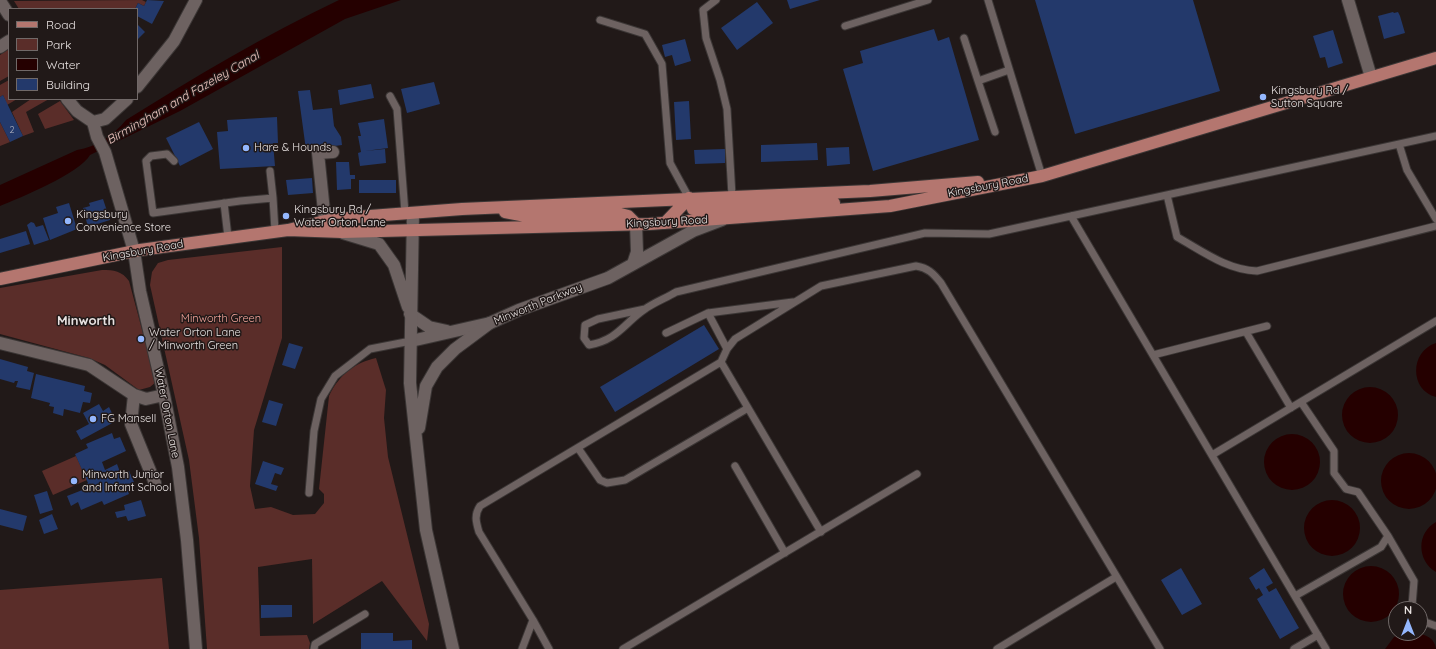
<!DOCTYPE html>
<style>
body{margin:0}
#map{position:relative;width:1436px;height:649px;overflow:hidden;background:#211918;font-family:Quicksand,sans-serif}
canvas{display:block}
.legend{position:absolute;left:8px;top:8px;width:130px;height:92px;box-sizing:border-box;background:#211918;border:1px solid #716968;margin:0;padding:5px 7px;list-style:none;font-size:12px;color:#e8e2e1}
.legend li{display:flex;align-items:center;gap:8px;height:20px}
.legend b{width:20px;border:1px solid #716968}
.north{position:absolute;left:1388px;top:601px;width:40px;height:40px;box-sizing:border-box;background:#211918;border:1px solid #716968;border-radius:50%;rotate:0deg;font-size:11px;font-weight:700;line-height:16px;text-align:center;color:#e8e2e1}
.north::after{content:'';display:block;margin:auto;width:14px;height:18px;background:#94b7fd;clip-path:polygon(50% 0,100% 100%,50% 72%,0 100%)}
</style>
<div id="map">
<canvas width="1436" height="649"></canvas>
<ul class="legend">
<li><b style="height:5px;background:#b4766f"></b>Road</li>
<li><b style="height:11px;background:#5a2d29"></b>Park</li>
<li><b style="height:11px;background:#250000"></b>Water</li>
<li><b style="height:11px;background:#23396b"></b>Building</li>
</ul>
<div class="north">N</div>
</div>
<script>
const context = document.querySelector('canvas').getContext('2d');
context.lineJoin = 'round';
function fillPath(path, color) {
  context.fillStyle = color;
  context.fill(path, 'evenodd');
}
function strokePath(path, color, width, dash) {
  context.strokeStyle = color;
  context.lineWidth = width;
  context.lineCap = dash ? 'butt' : 'round';
  context.setLineDash(dash || []);
  context.stroke(path);
}
function write(font, color, halo, rows, align = 'center') {
  context.font = font + ' Quicksand,sans-serif';
  context.lineWidth = 3;
  context.setLineDash([]);
  context.textBaseline = 'middle';
  context.strokeStyle = halo;
  context.fillStyle = color;
  for (const [text, x, y, turn = 0] of rows) {
    context.save();
    context.translate(x, y);
    context.rotate((+turn || 0) * Math.PI / 180);
    context.textAlign = isNaN(turn) ? turn : align;
    if (halo) context.strokeText(text, 0, 0);
    context.fillText(text, 0, 0);
    context.restore();
  }
}
fillPath(new Path2D(`
 M142 0 146 2 144 6 138 3 135 9H19L14 1Z
 M9 49V76L0 81V55Z
 M9 80V99H17L7 105 3 95 0 97V85Z
 M31 99H49L26 112 34 132 23 136 12 112Z
 M60 101 74 120 45 129 38 114Z
 M0 122 10 142 0 146Z
 M282 247V338L254 430 250 486 255 509 271 507 293 515 315 514 324 503V494L319 489 329 396C339 375 354 363 376 358L386 390 384 418 388 457 429 624 427 641 382 581 313 624 312 559 258 567 260 636 307 635 310 643 309 649H207L199 538 189 460 150 285 152 272 158 263 168 260Z
 M102 270C114 270 122 271 129 281L156 382 150 387 139 390 105 365 89 358 0 334V288Z
 M76 456 87 480 53 495 42 471Z
 M162 578 169 649H0V590Z`), '#5a2d29');
fillPath(new Path2D(`
 M339 0H401L345 19 180 111 90 155C80 173 20 198 0 206V185L77 150C96 147 114 135 126 120 195 77 265 35 339 0Z
 M1436 343V397C1409 390 1410 351 1436 343Z
 M1342 415a28 28 0 1 1 56 0a28 28 0 1 1-56 0Z
 M1264 462a28 28 0 1 1 56 0a28 28 0 1 1-56 0Z
 M1381 481a28 28 0 1 1 56 0a28 28 0 1 1-56 0Z
 M1304 528a28 28 0 1 1 56 0a28 28 0 1 1-56 0Z
 M1436 522V572C1417 561 1416 533 1436 522Z
 M1343 594a28 28 0 1 1 56 0a28 28 0 1 1-56 0Z
 M1402 633C1414 633 1434 632 1436 649H1385L1394 637Z`), '#250000');
fillPath(new Path2D(`
 M147 0 164 1 152 24 137 16V9H135L138 3 144 6Z
 M787 0H820L790 9Z
 M1035 0H1193L1220 91 1075 134Z
 M757 2 773 23 737 50 721 28Z
 M1393 12 1394 13 1398 12 1400 16 1405 33 1384 39 1378 16Z
 M137 24 145 32 137 40Z
 M934 29 938 41 949 37 979 140 873 171 843 69 863 63 860 51Z
 M1333 30 1343 63 1328 68 1325 57 1320 58 1313 36Z
 M685 39 691 61 675 66 672 55 665 57 662 45Z
 M434 82 440 104 407 113 401 89Z
 M371 84 374 98 340 105 338 90Z
 M310 90 313 110 332 108 334 126 341 137 342 145 306 150 298 91Z
 M3 95 23 136 10 142 0 122V97Z
 M689 101 691 139 676 140 674 102Z
 M277 117 278 143H273L275 166 220 169 217 132 228 131 227 120Z
 M384 119 388 148 365 151 385 149 386 163 360 166 358 153 361 152 358 136H361L358 123Z
 M199 122 213 149 180 166 166 138Z
 M817 143 818 160 761 162V145Z
 M849 147 850 164 827 166 826 148Z
 M725 149V163L695 164 694 150Z
 M336 162H349L350 175H355V179H351V189L337 190Z
 M312 178 313 193 288 195 286 180Z
 M359 180H396V193H359Z
 M103 199 110 220 88 227 83 208 90 206 89 203Z
 M69 203 77 229 50 240 43 218 58 213 56 207Z
 M31 222 34 223 36 227 43 225 49 240 34 245 27 225Z
 M26 231 30 244 0 253V239Z
 M704 325 719 349 615 412 600 387Z
 M289 343 303 347 295 369 282 365Z
 M0 359 28 367 27 371 34 373 30 390 16 387 18 381H15L14 383 0 379Z
 M36 374 85 386 84 391 92 393 90 403 83 402 80 413 64 409 63 416 53 413 54 407 49 406 50 403 31 398Z
 M269 400 283 404 276 426 262 422Z
 M99 404 103 411 109 407 116 421 81 440 76 431 89 424 83 413Z
 M112 433 114 439 120 437 126 451 102 462 105 470 117 464 120 472 124 470 125 473 129 471 134 482 126 485 129 494 104 505 102 501 81 510 78 502 71 506 67 496 85 489 84 485 88 483 75 454 88 448 86 444Z
 M263 461 284 468 281 475 275 473 271 484 278 486 276 491 255 484Z
 M47 491 53 510 40 514 34 495Z
 M141 500 146 516 128 521 126 516 117 518 115 512 125 510 124 505Z
 M0 509 27 516 23 531 0 525Z
 M52 514 58 529 44 534 39 520Z
 M1181 568 1202 604 1182 615 1161 580Z
 M1264 568 1273 583 1266 587 1269 592 1276 588 1299 628 1280 639 1257 599 1263 595 1259 588 1256 590 1249 578Z
 M261 605H292V617L261 618Z
 M361 633H393V641L412 640V649H361Z`), '#23396b');
const lane = new Path2D(`
 M716 0 703 10 706 38 720 80 727 109 732 196
 M988 0 1042 176
 M600 20 645 34 662 64 670 163 689 198
 M845 26 928 0
 M964 38 978 81 1009 70
 M978 81 995 132
 M390 96 397 109 405 213
 M1399 144 1407 170 1436 219
 M174 161 167 154 151 156 146 161 153 213 240 201 273 198 270 171
 M1167 195 1177 237C1202 251 1227 270 1257 271L1436 226
 M273 198 275 231
 M224 203 228 237
 M1071 216 1326 649
 M645 309 598 319 585 325 584 338 589 345C618 340 624 323 645 309 655 302 666 298 676 292L925 233 989 234 1436 136
 M708 313 793 302
 M1246 332 1291 408
 M666 333 708 313 727 349
 M1153 355 1267 326
 M721 362 821 532
 M578 448 600 480 607 483 625 480 748 408
 M1212 455 1436 321
 M735 466 785 553
 M309 493 314 431 321 399 335 376 370 349 411 341
 M1388 536 1414 581 1412 606 1415 609
 M1295 596 1381 547 1388 536 1358 492 1346 489 1334 473V451L1301 402
 M1420 615 1425 622 1436 626
 M533 620 549 649
 M314 649 315 644 365 614
 M522 649 533 620 479 532C476 522 474 515 480 506L721 362 727 349 735 339 821 286 916 266C928 268 933 273 941 283L1160 649
 M623 649 917 474
 M997 649 1116 577
 M1294 649 1318 635`);
const street = new Path2D(`
 M1348 0 1371 77
 M0 1 9 15
 M0 47 9 41
 M137 87 174 41 196 0
 M67 99 77 111 93 122 97 137 105 152 134 251 140 291 164 395 178 467 187 540 196 649
 M93 122 105 119 127 99
 M325 221 318 153 333 152
 M410 314 429 327 447 331
 M411 341 490 323
 M0 343 89 365 134 395 146 399 164 395
 M134 395 131 424 155 483`);
const secondary = new Path2D(`
 M413 213 410 383 426 530 453 649
 M343 233 379 244 394 265 408 307
 M633 264 637 252 636 224
 M419 428 426 386 437 367 455 349 490 323 519 310 608 278 693 231 722 220`);
const primary = new Path2D(`
 M689 198 693 209 834 203
 M505 212 526 216 617 213 628 216 636 224
 M665 223 689 198
 M288 230 342 232 649 224 890 206 1042 176 1436 58
 M0 279 140 250 288 230 325 221 357 217 462 209 870 191 978 182`);
strokePath(lane, '#3b3635', 9);
strokePath(street, '#3b3635', 14);
strokePath(secondary, '#3b3635', 14);
strokePath(primary, '#3b3635', 14);
strokePath(lane, '#6d6261', 7);
strokePath(street, '#6d6261', 12);
strokePath(secondary, '#6d6261', 12);
strokePath(primary, '#b4766f', 12);
for (const [x, y, r, color] of [
 [1263,97,4,"#94b7fd"],
 [246,148,4,"#94b7fd"],
 [286,216,4,"#94b7fd"],
 [68,221,4,"#94b7fd"],
 [141,339,4,"#94b7fd"],
 [93,419,4,"#94b7fd"],
 [74,481,4,"#94b7fd"]
]) {
  const dot = new Path2D();
  dot.arc(x, y, r, 0, 2 * Math.PI);
  context.fillStyle = color;
  context.fill(dot);
  strokePath(dot, '#211918', 1.5);
}
write('9px', '#b7b8c4', null, [
 ["2",12,130]
]);
write('11px', '#e8e2e1', '#211918', [
 ["Kingsbury Rd /",1271,91],
 ["Sutton Square",1271,104],
 ["Hare & Hounds",254,148],
 ["Kingsbury Rd /",294,210],
 ["Water Orton Lane",294,223],
 ["Kingsbury",76,215],
 ["Convenience Store",76,228],
 ["Water Orton Lane",149,333],
 ["/ Minworth Green",149,346],
 ["FG Mansell",101,419],
 ["Minworth Junior",82,475],
 ["and Infant School",82,488]
], 'left');
write('11px', '#e8e2e1', '#211918', [
 ["Kingsbury Road",988,186,-11],
 ["Kingsbury Road",667,222,-3],
 ["Kingsbury Road",143,251,-10],
 ["Minworth Parkway",538,304,-22],
 ["Water Orton Lane",167,413,79]
]);
write('11px', '#f6a69c', '#211918', [
 ["Minworth Green",221,319]
]);
write('italic 12px', '#f3c9c3', '#211918', [
 ["Birmingham and Fazeley Canal",183,98,-30]
]);
write('bold 13px', '#e8e2e1', '#211918', [
 ["Minworth",86,321]
]);
</script>
